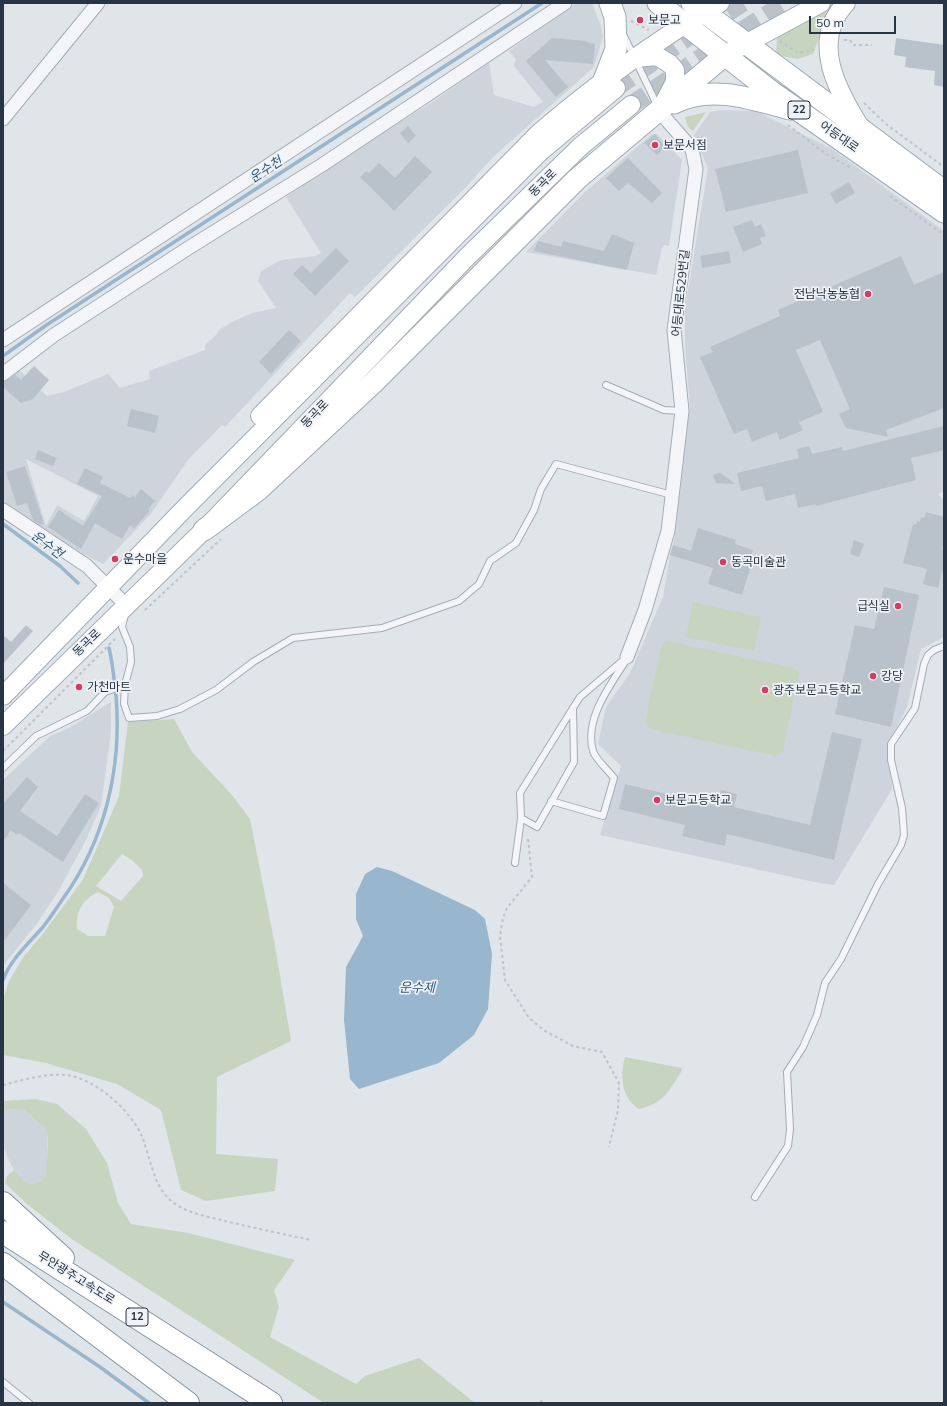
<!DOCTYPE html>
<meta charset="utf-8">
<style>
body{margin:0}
#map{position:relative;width:947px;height:1406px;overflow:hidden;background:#e0e5ea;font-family:Mulish,sans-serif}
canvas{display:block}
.frame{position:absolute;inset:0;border:4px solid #273443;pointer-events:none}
.scale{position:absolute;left:809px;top:16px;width:87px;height:18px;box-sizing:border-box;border:2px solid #273443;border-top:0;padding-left:5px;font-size:12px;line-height:14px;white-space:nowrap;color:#273443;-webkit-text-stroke:3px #eff3f7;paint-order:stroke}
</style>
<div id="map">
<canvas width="947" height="1406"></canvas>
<div class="frame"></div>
<div class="scale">50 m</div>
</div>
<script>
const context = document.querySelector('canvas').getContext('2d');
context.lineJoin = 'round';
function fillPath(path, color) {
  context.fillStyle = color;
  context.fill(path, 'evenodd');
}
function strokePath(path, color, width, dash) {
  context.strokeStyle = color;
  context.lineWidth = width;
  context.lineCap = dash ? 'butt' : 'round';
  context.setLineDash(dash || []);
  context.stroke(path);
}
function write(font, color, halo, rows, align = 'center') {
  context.font = font + ' Mulish,"Noto Sans KR",sans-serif';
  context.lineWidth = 3.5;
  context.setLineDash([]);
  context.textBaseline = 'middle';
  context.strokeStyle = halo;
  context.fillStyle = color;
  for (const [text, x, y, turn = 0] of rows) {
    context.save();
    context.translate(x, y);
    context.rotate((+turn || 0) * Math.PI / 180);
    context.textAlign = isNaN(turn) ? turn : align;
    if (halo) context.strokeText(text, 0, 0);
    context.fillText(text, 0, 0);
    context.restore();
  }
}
fillPath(new Path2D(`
 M577 3H592L601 26 603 37 594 67 493 157 465 188 355 297 350 293 225 427 222 425 188 460 150 515 103 564 42 533 3 503V381L5 377 17 368 47 396 64 392 108 374 120 388 150 379 149 371 205 350V345L217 334 219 330 232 322 252 313 276 308 258 281 261 271 281 260 316 256 321 253 286 197 342 158 431 103 478 70 489 63 494 95 534 107 543 102 514 66 516 59 509 51ZM26 459 98 496 84 521 57 505 46 526Z
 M719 110 756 111 832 149 944 231V491L938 494 944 500V637L921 649 907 707 887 747 892 789 834 885 819 883 600 835 621 766 598 744 606 707 630 673 663 597 670 555 674 541 690 406 685 346V309L708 168 694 135 710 112Z
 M652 134H657L682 160 669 246 664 245 662 248 656 275 526 252 584 193Z
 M111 702V732L101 806 86 840 59 890 38 922 3 966V780L50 736 69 728Z
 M3 1109 24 1110 47 1130 48 1164 46 1175 41 1181 30 1184 24 1181 14 1170 7 1156 5 1149 3 1148Z`), '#ced4dc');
fillPath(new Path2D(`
 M829 3H832L813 54 798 59 776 55 777 36Z
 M706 112 693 131 688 127 685 117Z
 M693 602 761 617 754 651 686 637Z
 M667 641 794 668 799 672 783 752 776 756 650 729 645 722 661 647Z
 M174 719 192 752 232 795 250 819 274 940 291 1041 217 1077 216 1154 278 1159 275 1191 206 1201 181 1190 161 1110 117 1084 46 1063 3 1055V1000L9 981 24 956 42 935 82 881 95 852 119 796 128 722ZM122 854 133 861 142 870 143 876 121 901 96 886ZM98 892 109 898 114 907 105 936H88L77 929C76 911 82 900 98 892Z
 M625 1057 682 1068 681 1072C669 1091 663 1104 639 1109 621 1098 620 1075 625 1057Z
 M36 1099 57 1104 86 1129 107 1163 118 1203 131 1224 188 1233 295 1260 274 1290 279 1306 270 1337 356 1384 365 1376 419 1358 475 1403H324L73 1240 27 1204 5 1183 7 1176 14 1170 24 1181 30 1184 41 1181 46 1175 48 1146 47 1130 24 1110 3 1109V1101Z`), '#c7d4c0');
fillPath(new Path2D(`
 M377 867 392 871 475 910 485 919 492 954 488 1009 474 1035 439 1063 359 1089 350 1079 344 1020 346 967 363 936 356 919V894L365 874Z`), '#98b6cd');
strokePath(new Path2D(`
 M3 356 45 326 542 3
 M3 524 60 566 78 583
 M3 980C10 960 29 943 43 927 50 918 56 909 62 900 105 841 122 768 116 696 114 679 113 664 109 648
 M3 1302 100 1367 149 1403`), '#98b6cd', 3.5);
fillPath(new Path2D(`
 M552 38 586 41 589 43 595 44 593 64 545 60 568 87 556 97 526 61Z
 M896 38 944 45V87L934 85 935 71 905 67 906 57 894 55Z
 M408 126 416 136 408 143 400 133Z
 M655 134 665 147 657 155 644 143Z
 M798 150 808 193 726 212 715 169Z
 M415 156 432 172 394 211 360 177 366 171 369 173 379 163 395 178Z
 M628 158 662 193 652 203 628 183 619 191 606 178Z
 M849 182 855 193 836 204 830 193Z
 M752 220 755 227 761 224 766 236 760 238 762 244 743 252 733 227Z
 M612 234 634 243 627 270 534 251 538 241 561 247 563 241 604 251Z
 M336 248 349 261 315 296 293 274 302 265 311 273Z
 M729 251 731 263 702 268 700 256Z
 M901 256 914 285 944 272V408L886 430 888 437 846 428 839 414 850 409 820 340 796 350 823 412 799 422 803 430 780 440 777 432 752 442 747 429 734 434 700 357 713 352 710 347 780 316 778 310Z
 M289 330 301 341 271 374 259 362Z
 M34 366 49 380 33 399 21 403 3 387V383L15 375 21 380Z
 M131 409 159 416 155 433 127 426Z
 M944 426V450L911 458 916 480 816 506V504L798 508 795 494 766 501 762 486 741 491 737 473 799 458 797 449 809 446 812 454 842 447 843 451Z
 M38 450 57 458 53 466 35 459Z
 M25 466 44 524 40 525 33 520 27 503 17 506 6 472Z
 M85 468 103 477 100 483 130 498 133 495 135 497 141 489 155 501 148 509 150 510 134 529 130 525 122 539 95 523 81 549 48 527 59 510 83 526 92 512 102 496 77 484Z
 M720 473 736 484 716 483 713 476 714 474Z
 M926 512 944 517V541L942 550 944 551V571H942L938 588 923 584 927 569 903 563 913 524 916 525 917 521 920 522 921 517 924 518Z
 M698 528 736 540 735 544 753 550 751 555 754 556 742 595 708 584 713 568 670 555 673 545 691 551Z
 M854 540 864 544 859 557 850 554Z
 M884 587 919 595 891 727 835 714 855 625 874 629Z
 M26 625 33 631 3 664V635L11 642Z
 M832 732 862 739 834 860 727 834 725 846 682 836 685 825 619 809 625 784 717 806 721 790 737 794 734 807 810 825Z
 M27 777 38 787 20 811 57 836 85 794 99 803 63 862 19 833 17 835 11 830 3 842V804Z
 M3 883 31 905 3 942Z`), '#b9c1ca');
strokePath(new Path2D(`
 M616 88 684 40 743 3
 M631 105 718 46 785 3`), '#bbc2c9', 18, [18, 9]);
const service = new Path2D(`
 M623 34 658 107
 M606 385 664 410 682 411
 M125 685 124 704 129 718 157 716 180 709 216 690 253 662 293 638 382 628 459 601 479 584 490 561 516 543 534 510 541 489 556 464 672 495
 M573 708 574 762 537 827 521 818 520 793 573 708 580 697 627 657
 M3 768 36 736 87 711 105 692 125 685 131 662 130 647 122 627 125 614
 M551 801 603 816 614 778C608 770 596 760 593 751 584 720 609 687 625 662
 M515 863 521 818
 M755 1197 788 1146 790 1129 787 1072 803 1047 817 1015 825 983 841 959 878 884 901 845 904 835 902 808 891 760V744L915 708 924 664 928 655 934 650 944 646
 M3 1382 29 1403`);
const minor = new Path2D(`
 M3 119 98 3
 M3 340 515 3
 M3 374 54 335 190 247 322 165 565 3
 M3 510 87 566 127 606
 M627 657 645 610 668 531 682 411 674 330 696 169 692 149 659 111`);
const secondary = new Path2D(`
 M846 3C810 41 837 90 860 127
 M725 55 821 3
 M636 58 657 56 670 64 675 70V82L663 105
 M260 416 539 133C595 85 655 41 720 3
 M3 696 185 508 541 151 616 88
 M3 726 204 530 468 256 581 146 631 105`);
const primary = new Path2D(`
 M658 3 772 92 944 212
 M692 3 944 191
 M604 80 616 49 615 17 610 3
 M674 103C710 84 753 99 790 109
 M204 530 258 490 373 383 577 179 725 55`);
const motorway = new Path2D(`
 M3 1203 63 1258
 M3 1232 271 1403
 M3 1264 188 1403`);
strokePath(service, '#a5acb5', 8);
strokePath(minor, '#a5acb5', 15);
strokePath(secondary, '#a5acb5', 20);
strokePath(primary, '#9eaab7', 23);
strokePath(motorway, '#8693a2', 24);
strokePath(new Path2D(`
 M631 21 649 30
 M844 40H850L853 45H872
 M780 41 798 53 814 50
 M864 103 886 124 944 167
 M788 125 826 154 851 168
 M890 196 944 235
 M145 610 221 539
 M3 751 115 639
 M528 839 532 877 507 908 503 918 500 936 505 980 529 1018 545 1031 573 1046 602 1052 619 1083 618 1110 609 1147
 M3 1085C23 1080 45 1073 66 1075 95 1078 133 1112 143 1139 150 1158 154 1185 169 1199 184 1213 206 1216 225 1221 254 1228 283 1234 311 1240
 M541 1403 542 1397`), '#bec3c9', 2, [3, 3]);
strokePath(service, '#f3f5f8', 6);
strokePath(minor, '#f3f5f8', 13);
strokePath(secondary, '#fff', 18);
strokePath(primary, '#fff', 21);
strokePath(motorway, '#fff', 22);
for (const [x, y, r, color] of [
 [640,20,4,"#d83b61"],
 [655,145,4,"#d83b61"],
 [868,294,4,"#d83b61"],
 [115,559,4,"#d83b61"],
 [723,562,4,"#d83b61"],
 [898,606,4,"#d83b61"],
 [873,676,4,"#d83b61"],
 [79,687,4,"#d83b61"],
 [765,690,4,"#d83b61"],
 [657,800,4,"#d83b61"]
]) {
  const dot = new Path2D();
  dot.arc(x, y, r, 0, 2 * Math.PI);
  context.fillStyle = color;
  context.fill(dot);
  strokePath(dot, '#eff3f7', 1.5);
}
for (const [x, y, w] of [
 [799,110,22],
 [137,1317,22]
]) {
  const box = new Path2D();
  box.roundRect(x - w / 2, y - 9, w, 18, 3);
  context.fillStyle = '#eff3f7';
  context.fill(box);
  strokePath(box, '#273443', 1);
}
write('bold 11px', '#273443', null, [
 ["22",799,110],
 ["12",137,1317]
]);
write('12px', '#273443', '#eff3f7', [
 ["보문고",648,20],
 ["보문서점",663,145],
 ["전남낙농농협",860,294,"right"],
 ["운수마을",123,559],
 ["동곡미술관",731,562],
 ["급식실",890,606,"right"],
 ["강당",881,676],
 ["가천마트",87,687],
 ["광주보문고등학교",773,690],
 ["보문고등학교",665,800]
], 'left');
write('12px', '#273443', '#eff3f7', [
 ["어등대로",839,137,35],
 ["동곡로",543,183,-45],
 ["어등대로529번길",681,293,-84],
 ["동곡로",315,414,-46],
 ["동곡로",87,643,-44],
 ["무안광주고속도로",76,1278,32]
]);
write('italic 13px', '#2e577a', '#eff3f7', [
 ["운수천",266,170,-33],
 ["운수천",47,545,37],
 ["운수제",417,988]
]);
</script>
